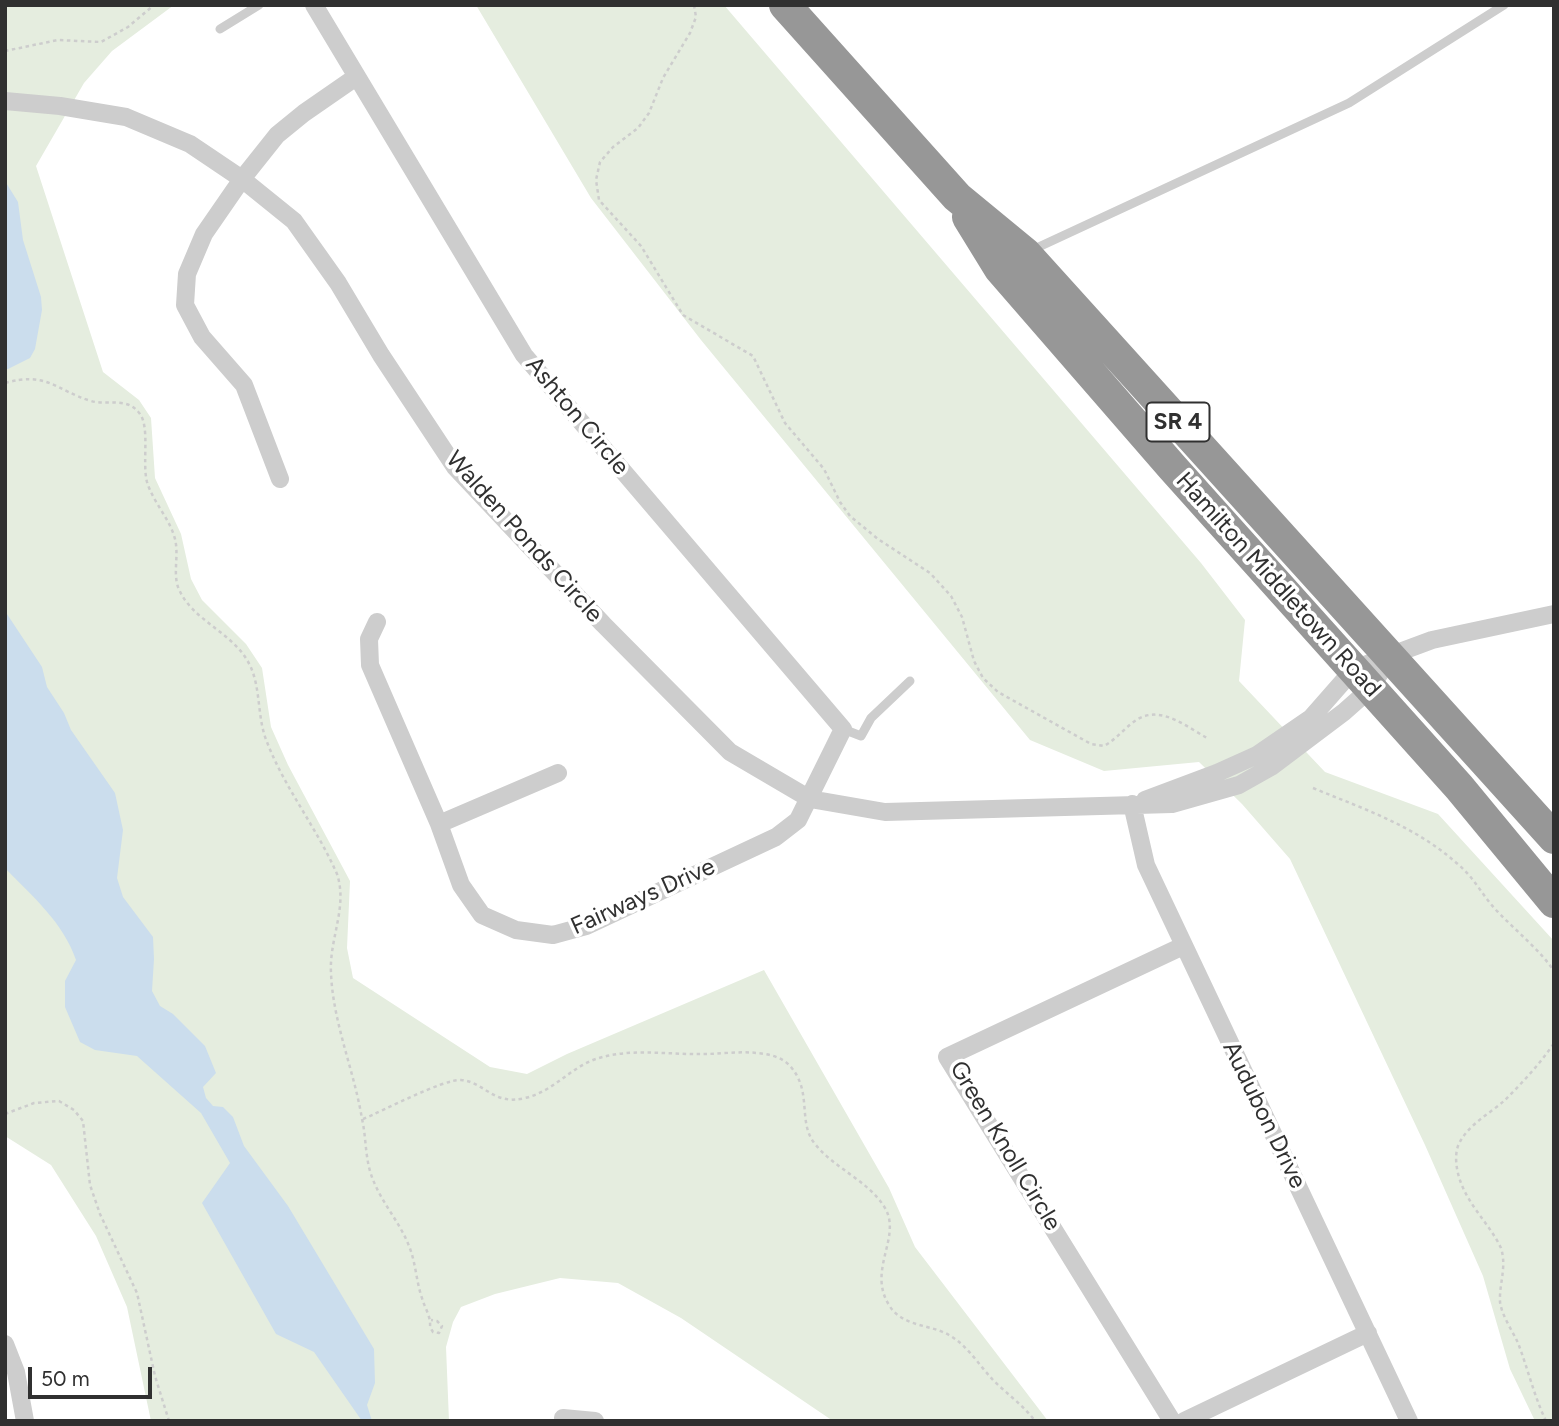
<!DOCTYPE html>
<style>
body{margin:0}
#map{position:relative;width:1559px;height:1426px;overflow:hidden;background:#fff;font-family:Figtree,sans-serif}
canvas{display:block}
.frame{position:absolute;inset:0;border:7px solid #303030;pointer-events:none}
.scale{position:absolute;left:28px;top:1367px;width:124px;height:32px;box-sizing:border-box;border:4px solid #303030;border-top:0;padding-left:9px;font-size:21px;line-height:24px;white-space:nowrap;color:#303030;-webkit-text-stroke:5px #fff;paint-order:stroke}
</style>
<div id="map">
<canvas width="1559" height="1426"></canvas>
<div class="frame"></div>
<div class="scale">50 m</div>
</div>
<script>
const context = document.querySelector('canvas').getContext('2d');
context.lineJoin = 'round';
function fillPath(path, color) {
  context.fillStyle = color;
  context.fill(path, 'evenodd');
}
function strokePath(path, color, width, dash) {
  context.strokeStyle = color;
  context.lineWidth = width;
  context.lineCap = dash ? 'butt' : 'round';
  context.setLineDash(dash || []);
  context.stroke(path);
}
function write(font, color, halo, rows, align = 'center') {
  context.font = font + ' Figtree,sans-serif';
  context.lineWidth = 7;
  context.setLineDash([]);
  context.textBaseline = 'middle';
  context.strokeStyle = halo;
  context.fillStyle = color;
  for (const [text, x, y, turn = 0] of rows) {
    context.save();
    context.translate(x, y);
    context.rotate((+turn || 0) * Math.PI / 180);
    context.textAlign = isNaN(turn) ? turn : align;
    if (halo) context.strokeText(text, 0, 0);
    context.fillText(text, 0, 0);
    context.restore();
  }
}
fillPath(new Path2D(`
 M5 5H174L112 51 84 83 36 166 103 372 139 400 151 418 155 478 181 534 191 579 202 600 246 644 262 668 271 727 288 765 350 881 347 948 353 978 490 1067 527 1074 567 1054 764 970 889 1188 915 1247 1048 1421H833L681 1318 618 1283 560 1278 495 1294 461 1307 453 1322 446 1347 449 1421H151L127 1307 96 1236 51 1165 5 1136Z
 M476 5H724L1201 563 1245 620 1239 681 1325 772 1438 814 1554 941V1421H1535L1510 1369 1483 1276 1425 1145 1290 859 1242 804 1199 762 1104 771 1030 740 701 340 591 198Z`), '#e5eddf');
fillPath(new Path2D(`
 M5 181 18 202 23 240 41 297 42 310 35 349 30 358 8 369H5Z
 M5 611 42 667 47 687 64 713 71 730 115 793 123 830 117 878 123 897 153 937 154 959 152 991 160 1006 173 1014 205 1046 216 1073 203 1087 206 1098 213 1106 223 1107 233 1117 244 1146 288 1206 374 1349 375 1383 367 1405 372 1421H362L314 1352 276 1334 202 1203 230 1163 201 1113 137 1056 95 1050 80 1042 65 1007V981L76 960C63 922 33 897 5 868Z`), '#cbdded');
strokePath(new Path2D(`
 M694 5 696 17 690 33 663 78 649 113 638 128 613 147 600 162 596 180 599 200 641 246 683 315 753 356 785 423 824 469 840 502 850 516 878 539 930 573 951 596 962 617 974 661 983 678 998 692 1091 744 1104 746C1117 739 1126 726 1138 719 1162 705 1188 728 1209 739
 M5 51 58 40 101 42 128 27 154 5
 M5 383C47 371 55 390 91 401 108 406 127 396 140 414 150 428 142 463 147 482 153 502 170 519 175 539 179 555 173 572 178 587 190 619 230 631 247 660 262 684 256 716 267 742 285 789 317 828 337 874 348 907 329 939 331 973 333 1023 354 1070 362 1119 366 1136 365 1153 370 1171 378 1199 399 1220 409 1246 416 1263 416 1281 422 1298 425 1309 431 1316 430 1327L433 1332 439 1333 442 1326 437 1321 431 1320
 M1313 788C1366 810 1416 826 1460 866 1475 879 1484 898 1498 912 1517 932 1539 949 1554 971
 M5 1114 34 1103 59 1101 74 1110 83 1121 90 1185 100 1214 137 1293 155 1376 169 1421
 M363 1119C383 1111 443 1079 461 1080 485 1082 493 1106 525 1098 552 1092 568 1070 593 1060 628 1047 668 1055 704 1054 721 1054 739 1051 757 1053 769 1054 782 1057 790 1066 813 1091 797 1122 815 1144 835 1169 869 1181 885 1208 902 1237 867 1270 889 1305 902 1327 930 1324 949 1335 967 1345 979 1365 993 1380 1007 1394 1023 1405 1035 1421
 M1546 1421C1534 1396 1528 1369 1518 1343 1512 1330 1502 1316 1500 1302 1499 1284 1507 1267 1501 1248 1490 1225 1470 1207 1461 1183 1457 1173 1454 1157 1458 1146 1466 1126 1489 1114 1504 1101 1522 1083 1540 1064 1554 1043`), '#cdcdcd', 2.5, [3.5, 3.5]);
strokePath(new Path2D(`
 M220 29 259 5
 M1030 251 1349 103 1504 5
 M843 729 861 736 871 718 910 681`), '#cdcdcd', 9);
strokePath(new Path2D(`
 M314 5 524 355 843 729 798 820 776 837 586 926 553 935 516 930 482 915 461 885 439 824 370 665 369 639 377 622
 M5 101 60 106 126 117 190 144 242 179 294 221 338 283 381 355 455 467 603 624 730 752 810 799 885 812 1172 804 1239 785 1271 767 1344 712 1371 688 1390 656
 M280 479 244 385 202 337 185 305 187 274 204 234 242 179 277 135 304 113 356 77
 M1145 800 1217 773 1257 755 1311 718 1354 669 1432 640 1554 614
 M1132 804 1146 865 1409 1421
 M439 824 558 773
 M5 1344 16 1372 25 1421
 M563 1418 595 1421
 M1172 1421 947 1057 1183 946
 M1184 1421 1368 1333`), '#cdcdcd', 18);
strokePath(new Path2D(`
 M785 5 957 197 1025 253 1554 838
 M968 217 1000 269 1172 467 1459 787 1554 902`), '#979797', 32);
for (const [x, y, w] of [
 [1178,422,63]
]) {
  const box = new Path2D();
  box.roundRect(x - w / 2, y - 19.5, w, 39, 5);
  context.fillStyle = '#fff';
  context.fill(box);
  strokePath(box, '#303030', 2);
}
write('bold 23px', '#303030', null, [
 ["SR 4",1178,422]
]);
write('24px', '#303030', '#fff', [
 ["Ashton Circle",577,416,50],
 ["Walden Ponds Circle",524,537,48],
 ["Hamilton Middletown Road",1278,585,48],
 ["Fairways Drive",643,897,-24],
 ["Audubon Drive",1264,1115,64],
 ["Green Knoll Circle",1005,1146,59]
]);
</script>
